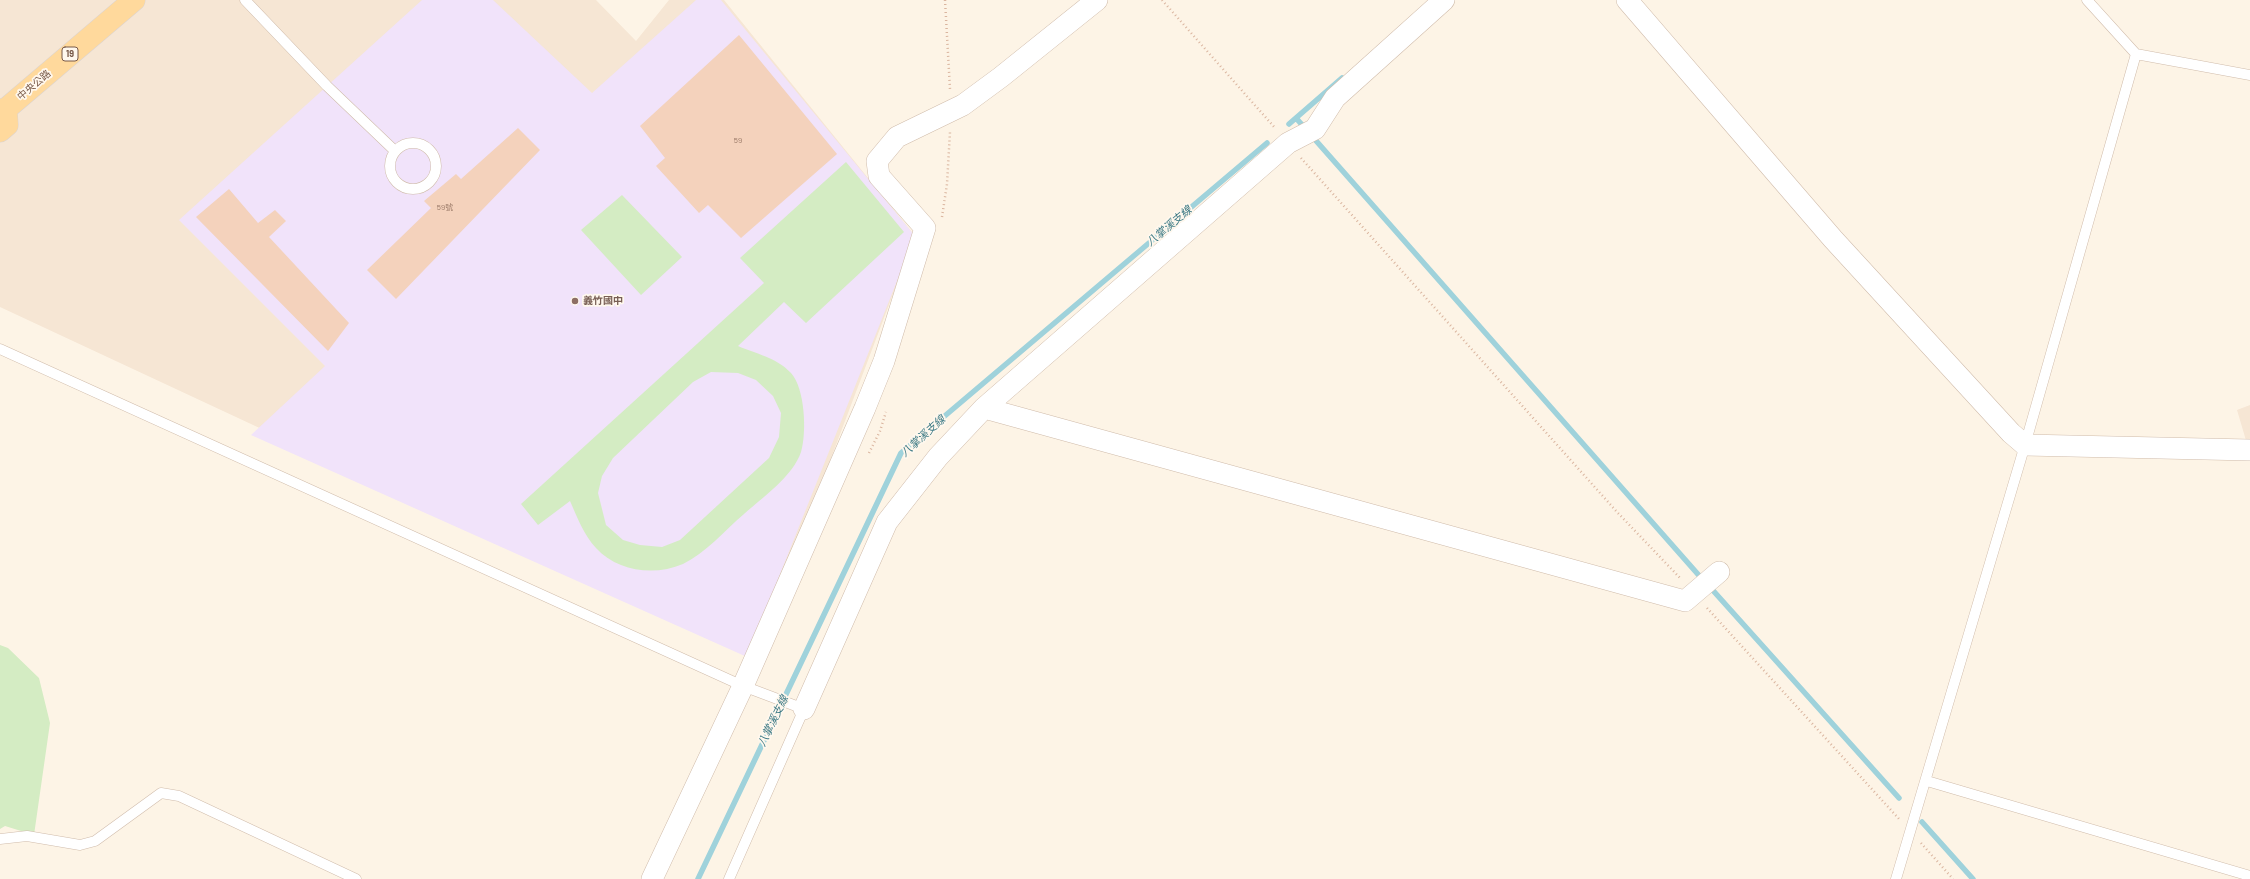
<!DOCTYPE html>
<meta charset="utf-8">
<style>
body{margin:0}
canvas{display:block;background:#fdf4e6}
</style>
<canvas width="2250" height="879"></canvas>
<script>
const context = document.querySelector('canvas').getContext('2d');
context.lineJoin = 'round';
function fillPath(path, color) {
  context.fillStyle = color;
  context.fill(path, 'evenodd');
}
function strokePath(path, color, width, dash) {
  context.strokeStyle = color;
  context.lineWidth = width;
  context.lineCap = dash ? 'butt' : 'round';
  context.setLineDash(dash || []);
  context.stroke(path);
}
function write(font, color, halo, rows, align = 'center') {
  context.font = font + ' Barlow,"Noto Sans TC",sans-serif';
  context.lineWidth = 3.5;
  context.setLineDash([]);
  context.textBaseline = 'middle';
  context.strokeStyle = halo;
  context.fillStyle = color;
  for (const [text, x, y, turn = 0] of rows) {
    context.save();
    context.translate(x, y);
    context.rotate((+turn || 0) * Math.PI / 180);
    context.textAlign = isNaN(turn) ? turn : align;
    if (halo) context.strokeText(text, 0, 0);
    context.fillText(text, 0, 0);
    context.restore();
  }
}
fillPath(new Path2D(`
 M0 0H596L636 41 669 0H724L915 236 755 659 0 307Z
 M2250 405V454L2237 410Z`), '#f6e6d4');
fillPath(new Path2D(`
 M422 0H493L592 93 696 0H721L915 236 747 657 251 435 325 366 179 220Z`), '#f1e3fa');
fillPath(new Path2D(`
 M846 162 904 232 806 323 784 302 738 346C756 354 776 357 791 373 805 388 807 433 801 452 793 476 763 497 744 514 725 530 706 553 683 564 655 576 618 572 596 548 584 535 577 517 570 501L538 525 521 504 764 283 740 258ZM711 372 738 373 756 380 773 396 781 413 779 437 769 458 680 540 662 547 640 545 623 540 606 525 598 493 602 476 613 458 693 382Z
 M622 195 682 257 641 295 581 230Z
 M0 645 8 648 39 678 50 723 34 835 5 826 0 829Z`), '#d4ecc3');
strokePath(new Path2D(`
 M1296 118 1703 580
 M1289 124 1342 78
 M1709 586 1899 798
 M1922 822 1973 879
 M698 879 901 453 1267 143`), '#9fd2db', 5.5);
fillPath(new Path2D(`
 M739 35 837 154 741 238 708 205 699 213 656 166 665 158 640 126Z
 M518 128 540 150 396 299 367 270 431 208 424 201 456 174 461 179Z
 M229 189 258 223 275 210 286 221 269 237 349 323 328 351 196 217Z`), '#f4d2bc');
const lane = new Path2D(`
 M245 0 327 86 395 151
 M2087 0 2136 54 2250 75
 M390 166a23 23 0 1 1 46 0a23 23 0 1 1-46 0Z
 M0 349 743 686 804 709 729 879
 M1927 781 2250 876
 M0 839 27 836 80 845 95 841 161 793 179 796 356 879
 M1896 879 2025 445 2136 54`);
const street = new Path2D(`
 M1627 0 1833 239 2011 433 2025 445 2250 450
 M984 408 1685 601 1719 572
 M804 709 887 522 938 457 984 408 1288 143 1315 129 1335 98 1444 0
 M652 879 743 686 865 408 884 361 925 228 879 176 877 161 897 137 963 105 1001 77 1097 0`);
const primary = new Path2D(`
 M0 110 6 109 134 0
 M0 131 7 125 6 109`);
strokePath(lane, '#d0bcab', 11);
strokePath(street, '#d0bcab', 22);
strokePath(primary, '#dcd4d0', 23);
strokePath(new Path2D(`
 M945 0 950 89
 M1162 0 1275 128
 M1301 158 1617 512 1681 579
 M942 217 947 184 950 132
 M869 453 880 431 886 412
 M1707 608 1900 820
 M1921 843 1953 879`), '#dab59f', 2.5, [1, 3]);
strokePath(lane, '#fff', 10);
strokePath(street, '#fff', 21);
strokePath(primary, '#ffd99c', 22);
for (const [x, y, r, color] of [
 [575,301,4,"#8d6e63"]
]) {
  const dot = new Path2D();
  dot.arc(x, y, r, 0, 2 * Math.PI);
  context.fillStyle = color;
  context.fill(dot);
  strokePath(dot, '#fff8ee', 1.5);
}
write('8px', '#987866', null, [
 ["59",738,140],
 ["59號",445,207]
]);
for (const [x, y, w] of [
 [70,54,16]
]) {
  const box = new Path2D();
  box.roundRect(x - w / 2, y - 7, w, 14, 3);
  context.fillStyle = '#fff8ee';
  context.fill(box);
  strokePath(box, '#795a49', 1);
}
write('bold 9px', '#795a49', null, [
 ["19",70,54]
]);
write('10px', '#795a49', '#fff8ee', [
 ["中央公路",34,85,-40]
]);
write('bold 10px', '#785e54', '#fff8ee', [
 ["義竹國中",583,301]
], 'left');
write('italic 11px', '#3f7b86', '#fff8ee', [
 ["八掌溪支線",1169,226,-40],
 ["八掌溪支線",923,436,-42],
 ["八掌溪支線",773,721,-64]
]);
</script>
